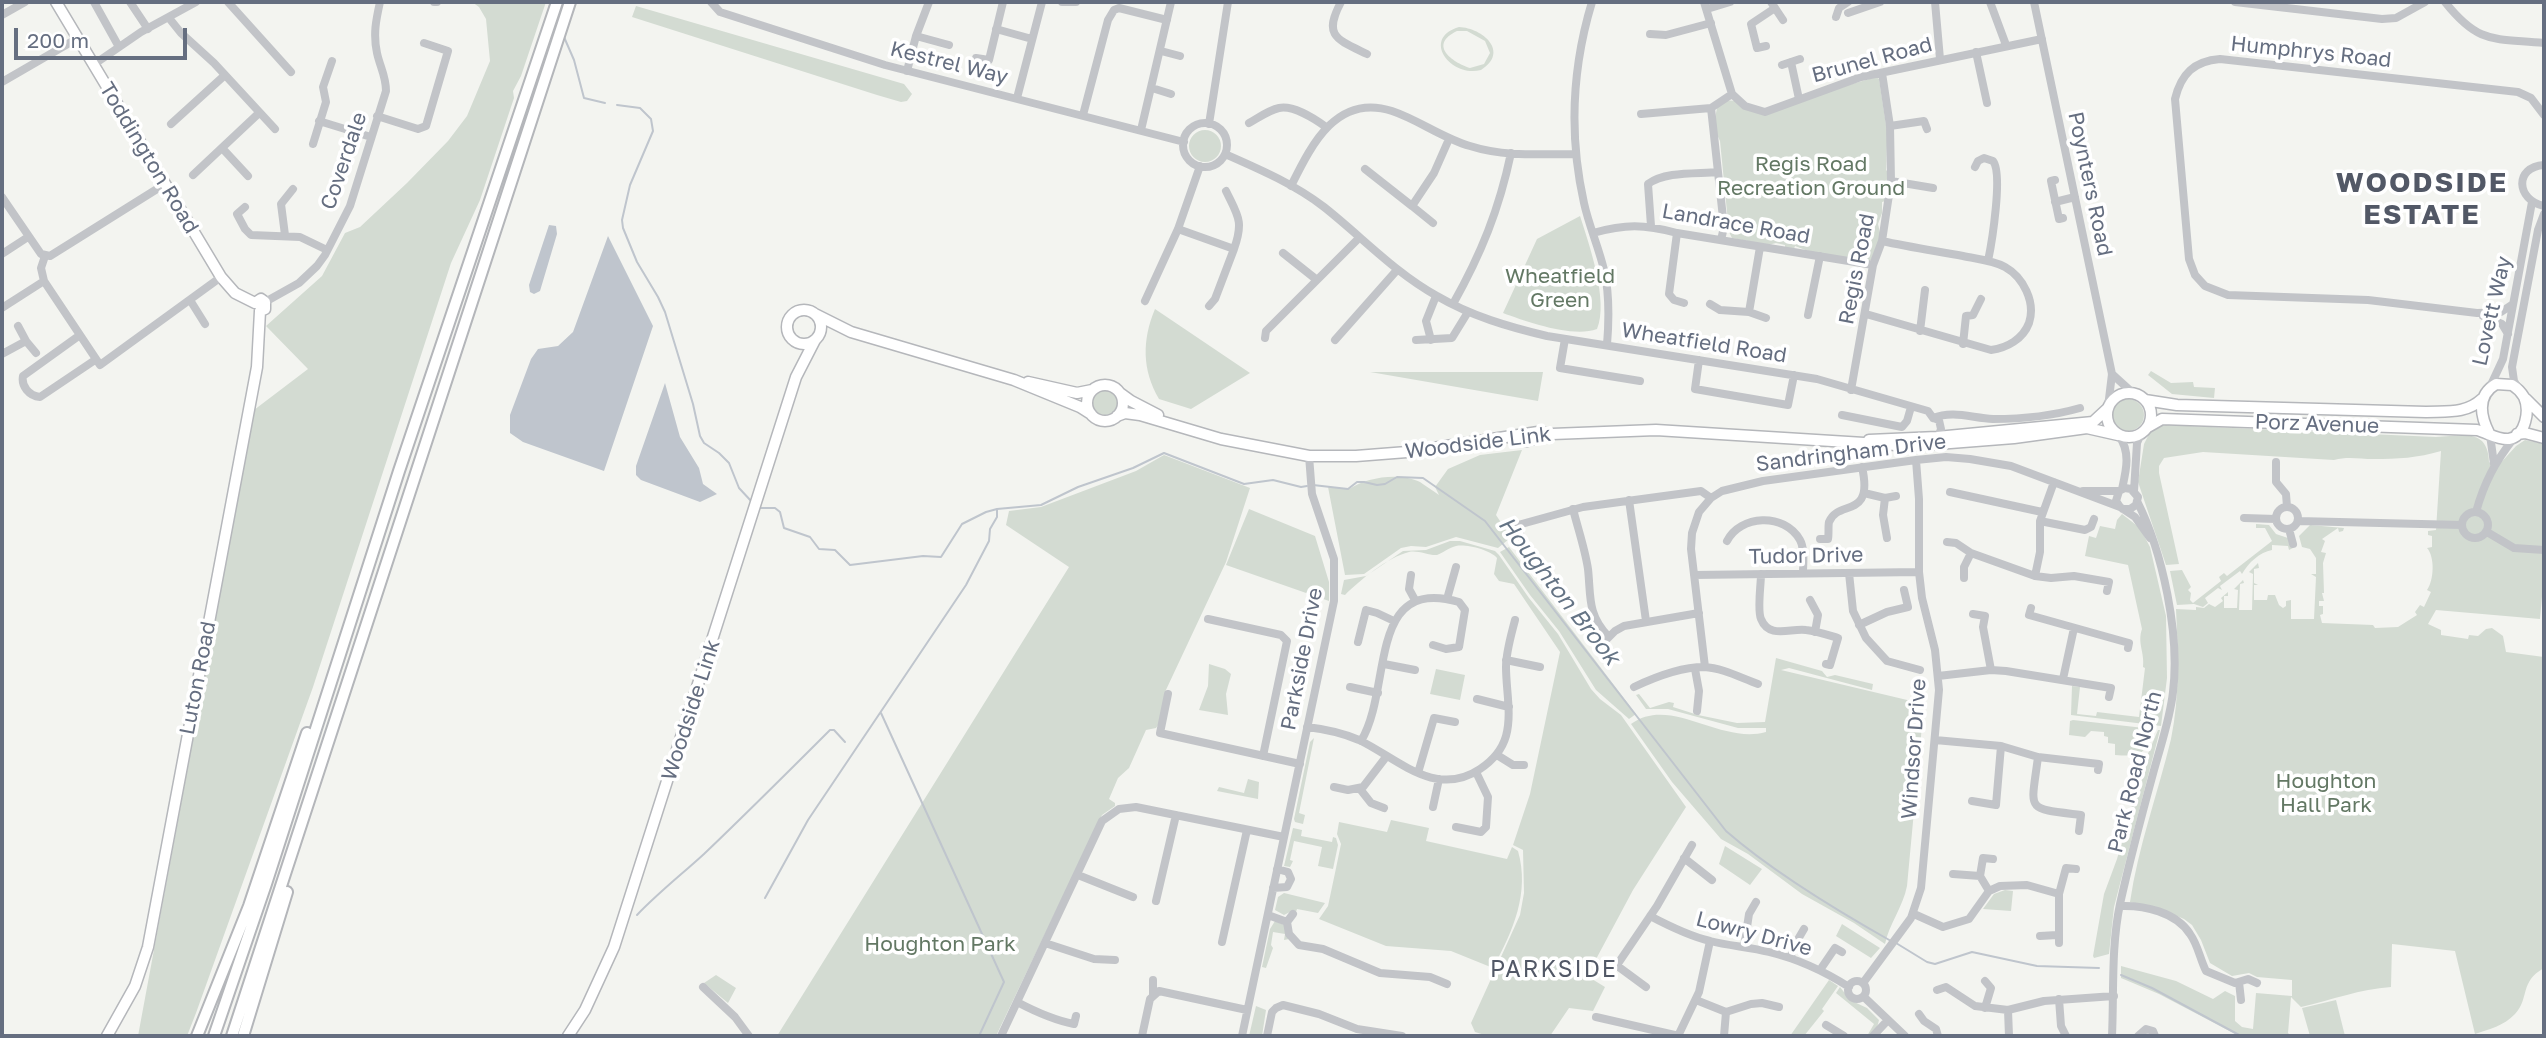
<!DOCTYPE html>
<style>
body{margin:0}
#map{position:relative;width:2546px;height:1038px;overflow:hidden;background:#f3f4f0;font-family:"Golos Text",sans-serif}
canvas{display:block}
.frame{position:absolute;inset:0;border:4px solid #656e80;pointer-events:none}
.scale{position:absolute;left:14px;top:28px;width:173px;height:32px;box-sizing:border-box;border:4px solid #656e80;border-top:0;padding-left:9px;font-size:21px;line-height:24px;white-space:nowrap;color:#656e80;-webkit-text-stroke:5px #fff;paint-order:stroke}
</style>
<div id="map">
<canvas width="2546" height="1038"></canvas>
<div class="frame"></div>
<div class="scale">200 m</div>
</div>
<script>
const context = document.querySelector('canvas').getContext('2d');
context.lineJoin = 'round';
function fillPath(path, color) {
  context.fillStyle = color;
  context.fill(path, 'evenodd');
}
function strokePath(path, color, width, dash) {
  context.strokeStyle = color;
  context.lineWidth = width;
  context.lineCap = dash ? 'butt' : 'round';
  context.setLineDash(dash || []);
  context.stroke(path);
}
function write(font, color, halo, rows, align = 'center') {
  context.font = font + ' "Golos Text",sans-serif';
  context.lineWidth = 7;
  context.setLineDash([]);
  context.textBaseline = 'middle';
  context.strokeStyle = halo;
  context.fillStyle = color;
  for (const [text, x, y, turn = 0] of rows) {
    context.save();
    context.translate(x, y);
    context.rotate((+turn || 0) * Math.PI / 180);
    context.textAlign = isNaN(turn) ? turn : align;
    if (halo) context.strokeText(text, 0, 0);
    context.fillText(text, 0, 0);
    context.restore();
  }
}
fillPath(new Path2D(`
 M472 2H546L521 76 513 91 514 98 480 200 451 263 313 687 196 1013 187 1036H138L254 410 308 369 266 326 322 276 345 233 360 227 407 183 448 141 467 116 490 61 486 19 479 7Z
 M636 6 904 84 912 94 907 101 901 102 877 95 632 17Z
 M1459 27C1483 28 1510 52 1481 70 1450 78 1421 38 1459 27ZM1457 31H1467L1485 41 1490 53 1484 64 1470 68C1452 62 1428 45 1457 31Z
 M1876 77 1879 79 1888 138C1886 147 1887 160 1886 170L1889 173 1883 192 1886 201 1882 202V213L1878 224 1881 237 1871 260 1868 262 1808 251 1795 246 1794 249 1785 248V245L1776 243 1768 245 1732 238 1729 232 1720 141C1714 130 1714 117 1718 105 1734 95 1740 104 1756 112Z
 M1189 146a16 16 0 1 1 32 0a16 16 0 1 1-32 0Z
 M1580 216C1589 244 1609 301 1597 329 1573 338 1527 322 1503 313L1537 239Z
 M1155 309 1250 373 1191 409 1159 399C1142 370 1142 340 1155 309Z
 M2151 371 2171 383 2193 382 2194 387 2215 388 2214 398 2172 394 2148 375Z
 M1370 372H1543L1538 401Z
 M1090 403a14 14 0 1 1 28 0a14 14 0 1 1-28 0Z
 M2112 415a16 16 0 1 1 32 0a16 16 0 1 1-32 0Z
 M2166 425 2436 437C2461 436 2488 427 2489 462L2497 467 2516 446 2525 440 2544 444V574L2540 619 2436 610 2428 624 2441 630V635L2468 639 2469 635 2478 636 2486 629 2492 628 2503 636 2506 652 2544 657V968C2519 982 2530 998 2515 1014 2504 1026 2489 1029 2475 1034L2455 951 2392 944 2391 987C2360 989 2332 1000 2301 1007L2291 997 2288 1033 2291 1036H2239L2159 994 2121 978V966L2176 981 2213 999 2225 991 2235 996V1021L2242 1027 2253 1029 2256 993 2292 996V980L2257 977 2249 973 2232 976 2210 963 2201 940 2192 925 2184 919 2156 907 2130 902C2138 847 2158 793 2171 739 2180 696 2178 652 2176 609L2196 610V607L2204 608 2209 604 2215 607 2223 601 2221 598 2228 592V596H2224V608H2237L2238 590 2234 589 2243 580 2244 583 2240 584 2239 610H2252L2253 574 2249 572 2258 563 2259 568 2254 569V583L2258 585H2254V600H2267L2268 595H2275L2279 605 2283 608 2286 606V601L2291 600V619H2314L2316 577 2311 574H2316V558L2310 549 2302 547 2299 536 2310 525 2344 528 2343 531 2339 532 2338 528 2322 539 2325 541 2321 552 2326 553 2323 563 2324 593H2322L2324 601H2319V606H2323V614L2320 615 2322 623 2373 625 2375 628 2398 627 2417 615 2415 612 2420 605 2424 607 2431 592 2427 590C2434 580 2435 557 2427 548L2432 547V536L2428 535V531L2436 530 2441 451C2418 458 2397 459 2374 459 2359 459 2348 456 2334 460L2203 452 2164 458 2159 466V473L2179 564 2166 565 2138 482 2144 444 2152 428Z
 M1522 450 1496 515 1510 536 1509 539 1498 548 1456 537 1426 547 1411 546 1401 548 1364 574 1345 575 1328 487 1349 489C1367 477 1400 472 1420 482 1426 486 1433 491 1439 495L1435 487 1448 469 1480 455Z
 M1164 455 1250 488 1226 562 1165 692 1159 724 1156 728 1146 730 1129 768 1118 778 1109 799 1115 803V806L1102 815 996 1036H777L1069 567 1006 525 1009 511 1041 507 1136 471Z
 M1249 509 1315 536 1329 582V601L1226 565Z
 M2122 514 2140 528 2150 547 2166 616 2167 678 2161 726 2071 715 2072 686 2080 687 2077 714 2096 716 2097 712 2139 717 2145 668 2143 667C2145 653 2137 643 2142 629L2128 565 2085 556 2089 536 2096 538 2100 526 2115 529 2117 520Z
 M2256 524 2269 525 2276 534 2291 539 2293 548 2289 550 2288 546 2272 545V550C2260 552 2248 563 2242 574L2240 571 2220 586 2222 590 2218 588 2205 598 2208 603 2203 607 2194 604 2177 605 2170 571 2182 570 2191 587 2188 590 2191 593 2190 600 2193 603 2221 581 2219 577 2224 573 2227 576 2272 541 2265 528H2256Z
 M1450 541H1460L1495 551 1499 555 1529 598 1558 634 1591 689 1600 699 1621 715 1686 807 1633 890 1587 976 1605 987 1593 1011 1569 1008 1550 1036H1488L1475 1032 1471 1023 1520 915 1524 893 1523 850 1513 845 1530 794 1560 652 1514 584 1499 581 1494 574 1497 558C1490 550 1467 544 1456 546 1450 547 1441 554 1437 555 1430 556 1418 550 1409 552 1388 557 1360 580 1345 595L1341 594 1344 580 1366 576 1403 551 1426 550Z
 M1509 547 1636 714 1629 719 1596 690 1559 631 1530 595 1500 552Z
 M1776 658 1822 671 1827 677 1835 675 1873 684 1872 690 1789 668 1781 670 1924 704 1907 886C1903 907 1889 924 1885 944L1854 923 1802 894 1748 854 1721 839 1672 782 1631 724C1671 695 1720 745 1766 732V728H1738L1668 709H1646L1636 695 1639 694 1650 708 1669 702 1674 703 1673 707 1698 715 1737 723 1765 722Z
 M1209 664 1225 669 1231 674 1226 694 1228 715 1199 710 1208 686Z
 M1436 669 1465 675 1460 700 1430 694Z
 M2073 720 2153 729 2154 730C2143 755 2143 757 2115 755V744L2108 743V737L2104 736V732L2091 731 2085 737 2069 735 2070 721Z
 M2158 730H2160L2114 907 2109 954 2094 958 2093 956 2104 894 2117 859 2144 763Z
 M1314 738 1299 813 1305 815 1303 824 1295 822 1294 819 1310 742Z
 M1248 779 1259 782 1258 799 1217 791 1219 787 1244 793Z
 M1391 820 1429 828 1426 841 1507 859 1512 847 1518 851C1530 893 1513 931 1493 968L1451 951 1386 946 1319 919 1328 906 1335 873 1341 844 1337 834 1339 822 1387 832Z
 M1293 828 1302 830 1301 836 1332 842 1333 837 1336 838 1338 845 1333 869 1318 866 1322 847 1294 841 1290 860 1293 861 1290 867 1284 866Z
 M1725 846 1762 869 1750 885 1719 864Z
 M2005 890 2013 891 2011 911 1983 909 1994 894Z
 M1284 893 1325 903 1318 913 1297 909 1296 912H1290L1284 915 1275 910 1278 897Z
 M1275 921 1284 925 1289 939 1284 940 1285 934 1273 932 1271 945 1273 948 1266 968 1262 967 1270 929Z
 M1842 924 1880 948 1871 958 1836 936Z
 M716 975 736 988 728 1003 704 983Z
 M1829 980 1838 986 1822 1009 1824 1011 1804 1036H1790Z
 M1840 987 1850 1000 1867 1008 1879 1020 1877 1028 1869 1036H1867L1874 1024 1836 993Z
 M2336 1000 2345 1036H2310L2302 1008Z
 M1256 1006 1266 1010 1262 1036H1249Z`), '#d3dbd2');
fillPath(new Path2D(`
 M549 225 556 226 557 234 540 291 534 294 530 292 529 285Z
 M608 236 653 326 604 471 523 442 510 433V415L531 359 538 349 558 346 573 332Z
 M665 383 680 437 699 468 703 484 717 494 700 502 641 480 636 475V466Z`), '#bfc5cd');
strokePath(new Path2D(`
 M564 37 574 60 584 98 605 103
 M617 105 640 108 651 119 653 131 630 185 622 220 623 228 637 262 658 297 665 312 693 404 700 436 704 443 719 453 729 463 739 488 752 502
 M1313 485 1348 489 1357 482H1364L1377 485 1385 484 1397 477 1423 478 1485 521 1726 831C1773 872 1836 910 1891 941
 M758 508H775L780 512 784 528 810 537 819 549 835 550 850 565 923 556 941 557 962 524 986 512 997 509 1041 505 1078 487 1133 468 1164 453 1244 484 1273 480 1301 487 1307 486
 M881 713 1004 982 979 1036
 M765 898 808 820 966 585 989 541 990 529 997 517V509
 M637 915C658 893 681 875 704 854 747 813 788 772 830 730H834L845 742
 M1896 943 1927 962 1935 964 1972 952 2037 966 2099 968
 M2121 975 2152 988 2241 1036`), '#bfc5cd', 2);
const major = new Path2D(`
 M56 2 221 277 235 293 255 303
 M255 303 261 299 265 302V309L260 311
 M787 327a17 17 0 1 1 34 0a17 17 0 1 1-34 0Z
 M815 314 851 332 1014 380 1080 407 1091 414
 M1028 382 1077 393 1092 390
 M1087 403a18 18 0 1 1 36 0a18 18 0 1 1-36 0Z
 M2107 415a22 22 0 1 1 44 0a22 22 0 1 1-44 0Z
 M1120 393 1131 401 1158 415
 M2526 399 2544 417
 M2145 400 2177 405 2426 412C2447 411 2466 414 2482 399
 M1117 416 1125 413 1140 415 1221 439 1309 456H1356L1407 452 1538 432 1552 434 1656 430 1912 446 2014 438 2087 428 2118 435
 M2148 427 2162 419 2477 430C2488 433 2498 440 2509 439 2526 436 2530 410 2524 397 2521 392 2517 388 2512 385L2496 384C2477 395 2480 415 2489 433
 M2517 434 2525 433 2544 438
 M1511 438 1527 441 1550 435
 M1869 440 1937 437 2093 422 2107 409
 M107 1036 135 986 148 947 257 367 260 311
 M568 1036 585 1010 614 947 796 377 815 340`);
const highway = new Path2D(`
 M197 1036 249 906 307 733
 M214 1036 266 884 399 471 557 2
 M232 1036 570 2
 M243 1036 287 892`);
strokePath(major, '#b5b7bb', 13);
strokePath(highway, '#b4b6ba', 14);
strokePath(new Path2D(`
 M94 2 119 47
 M130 2 148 29
 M228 2 291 72
 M434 2H437
 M711 2 720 12 885 65 1184 142
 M1062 2H1076
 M1341 2C1323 36 1336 39 1367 54
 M1592 2C1572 68 1569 136 1584 203 1589 226 1599 248 1604 270 1610 295 1609 321 1607 345
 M1704 2 1732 94 1745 106 1765 112 1861 77 2042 39
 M1771 2 1783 20
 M1935 2 1940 59
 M1990 2 2006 45
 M2034 2 2112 374 2108 407
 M2235 2 2382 19 2396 18 2425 2
 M2445 2C2479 45 2494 38 2544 43
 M1707 9 1730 2
 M1848 13 1880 2
 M2 15 25 2
 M1836 17 1839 8 1848 2
 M169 18 181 33 214 63 275 129
 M996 29 1032 39
 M1650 34 1666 35 1711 23
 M916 36 949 45
 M1766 46 1757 48 1751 24 1775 8
 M1161 51 1180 56
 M1976 52 1987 103
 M976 58 989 60 1003 2
 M1791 62 1799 99
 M93 65 141 32 196 2
 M1782 65 1800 59
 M907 71 916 36 929 2
 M2 82 78 38
 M1152 88 1171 94
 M1017 98 1042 2
 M1711 108 1724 227 1721 240
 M1641 114 1711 108 1732 94
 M1083 115 1108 20 1114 10 1119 8 1167 20
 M377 116 418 129 426 126 448 51 424 43
 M319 121 371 137
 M1249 123C1258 118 1269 110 1279 108 1293 105 1315 119 1326 127
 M1183 145a22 22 0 1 1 44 0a22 22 0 1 1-44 0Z
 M171 124 225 75
 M1209 124 1228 2
 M1890 126 1924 121 1927 129
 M1141 130 1171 2
 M313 144 326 102 323 87 332 61
 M222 148 248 176
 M1225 154C1259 169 1294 184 1324 207 1362 237 1394 272 1437 296 1471 316 1509 327 1547 336L1817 379 1928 411 1933 418 1939 420 1941 429 1937 440
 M2544 165C2514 167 2516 200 2544 206
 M1975 167 1978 161 1984 158 1993 161C2003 173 1992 242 1988 261
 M1365 169 1412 206 1434 173 1449 139
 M193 175 259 113
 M2055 180 2051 181 2059 219 2063 218
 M1891 181 1933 188
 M1291 186C1311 146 1336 93 1392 111 1419 120 1442 138 1470 146 1504 157 1541 154 1576 154
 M1226 191C1238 216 1244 221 1234 249
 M2 197 41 254 50 256 165 184
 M2055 202 2075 197
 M1412 206 1433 223
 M245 207 237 214 245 229 251 235 300 237 327 250
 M1651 226 1648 184C1665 171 1697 174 1718 172
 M1178 229 1234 249 1215 299 1209 306
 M1593 233C1625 224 1644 224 1677 233L1873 265
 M1677 233 1669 294 1674 300 1684 303
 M285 235 281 204 293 189
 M1283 253 1317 280
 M2 254 28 237
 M45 256 41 268 44 281 100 365 221 277
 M190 300 205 324
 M1145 301 1178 229 1200 166
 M265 302 299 283 317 266 325 255 350 206 386 91C386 76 380 67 377 53 373 34 376 20 380 2
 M1453 304C1481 254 1499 210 1511 153
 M1710 304 1720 310 1749 312 1766 318
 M2513 304 2501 312 2477 313 2368 300 2228 295 2205 286 2195 275 2189 259 2175 99C2181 74 2194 61 2220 59L2518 92 2531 98 2544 115
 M2 308 44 281
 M1749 312 1760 247
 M1866 314 1991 350C2007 348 2023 339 2029 323 2036 302 2023 277 2005 267 1993 260 1976 259 1963 256 1936 251 1909 247 1882 241
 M1808 315 1820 256
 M2483 316 2502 324 2508 334
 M1920 331 1925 290
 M80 335 23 376C21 386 29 396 40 397L95 360
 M1265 338 1266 331 1359 238
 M1565 339 1560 368 1640 381
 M1335 340 1397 270
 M1416 340 1452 338 1468 312
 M1431 340 1426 321 1436 296
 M26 341 36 353
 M1963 344 1966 316 1973 315 1981 299
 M2 354 26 341 18 326
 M1699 360 1695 389 1788 405 1794 375
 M2112 374 2134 394
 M2490 387 2503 359 2532 202
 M2518 388 2514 381 2512 367 2538 230 2544 214
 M1851 390 1873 265 1882 241 1889 195 1887 187 1891 181 1890 126 1882 73
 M1842 415 1902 427 1907 421 1911 407
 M1933 418C1953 410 1972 418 1993 419 2022 419 2052 416 2080 408
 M2490 435 2494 464
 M2119 436C2131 452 2126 471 2122 489
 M2276 462V482L2286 494 2287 507
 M2083 491H2119
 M2134 491 2137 443 2141 434
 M1950 492 2042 512
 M1864 493 1885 498 1896 496
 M1885 498 1883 515 1887 538
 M1629 500 1646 621
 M2276 518a11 11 0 1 1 22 0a11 11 0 1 1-22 0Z
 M1573 509C1578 529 1585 549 1588 569 1591 596 1587 614 1608 636
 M2123 509H2130L2136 505 2138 497 2131 489 2125 488 2119 491 2116 501 2120 507 2135 517 2150 538
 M2462 525a13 13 0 1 1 26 0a13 13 0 1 1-26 0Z
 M2476 512C2484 483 2495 462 2514 438
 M2244 518 2276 519
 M2040 521 2085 530 2091 527 2094 519
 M2298 521 2462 525
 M2289 529 2293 544
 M2487 532 2514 548 2544 550
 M1521 538 1518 525 1583 507 1701 491 1711 498
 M1820 539H1828C1829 534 1828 526 1829 522 1838 499 1874 520 1862 467
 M1727 541C1740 515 1784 512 1800 540 1805 549 1803 563 1803 573
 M1947 542 1956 543 1971 553
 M1849 573 1853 611 1866 638 1887 661 1920 670
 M1761 574C1761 585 1757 610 1761 619 1769 639 1790 628 1806 630 1816 631 1828 635 1838 638L1830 665 1826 664
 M1411 575 1409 589 1415 600
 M1694 575 1919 572
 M2035 576 2040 552V521L2054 482
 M1964 578V567L1971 553 2035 576 2051 578 2074 576 2109 582 2107 591
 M1447 599 1456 567
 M1810 600 1818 615 1815 632
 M2031 608 2029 615 2129 643 2128 648
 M1973 614 1985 616 1983 627 1991 670
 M1208 619 1281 635 1287 641 1263 756
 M1859 625 1887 612 1908 607 1904 590
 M1358 642 1366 610 1377 613 1394 621
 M1597 649 1615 631 1624 626 1699 613
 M1506 660 1540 667
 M1384 664 1415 670
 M1705 667 1691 549 1692 533 1699 512 1711 498 1722 491 1763 481 1916 460 1946 457 1970 459 2011 466 2120 507
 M1695 669 1699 691 1697 711
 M1938 676 1991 670 2006 671 2111 688 2109 697
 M2063 679 2074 628
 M1350 687 1378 693
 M1634 687C1655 677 1681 667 1704 667 1723 668 1741 678 1758 684
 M1168 694 1160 733 1300 764
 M1477 699 1509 707
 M1307 727C1324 729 1343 733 1359 740 1397 758 1435 799 1480 769 1492 761 1502 750 1506 736 1512 714 1506 690 1506 667 1506 652 1511 636 1515 620
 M1935 740 2001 746 2038 757 2099 764 2098 770
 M1361 741C1393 689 1366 575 1459 602L1465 610 1459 647 1446 649 1433 645
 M1497 755 1513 765H1524
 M2038 757C2031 812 2024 808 2081 815L2079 831
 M1418 773 1434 718 1455 722
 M1334 787 1348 790 1363 787 1386 757
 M1360 789 1371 803 1384 808
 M1972 801 1996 805 2001 746
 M1433 807 1439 779
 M1456 827 1481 832 1486 827 1488 797 1476 772
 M1684 858 1712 880
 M1953 874 1980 876
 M1078 875 1133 897
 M1273 888 1287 887 1291 879 1288 872 1277 869
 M1989 891 1980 876 1983 858 1993 859
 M1156 901 1176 815
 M2120 906C2144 905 2176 912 2190 934 2198 945 2200 959 2206 971L2235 983 2248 979 2257 983
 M1914 914 1943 927 1969 919 1989 891 2000 886 2027 885 2059 894
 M1268 915 1287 922 1289 934 1299 945 1323 949 1380 973 1430 977 1447 984
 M1650 916C1669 926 1689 936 1710 941 1729 946 1750 947 1769 952 1798 959 1824 971 1849 987
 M1287 922 1293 914
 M2040 936 2057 935
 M1222 942 1247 830
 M1045 943 1094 959 1115 960
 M2059 943V894L2066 868 2076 869
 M1744 947 1749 914 1756 902
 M1790 958 1797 941 1804 929
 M1612 962 1646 987
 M1617 965 1657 906 1692 845
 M1820 970 1835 948 1842 952
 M1848 990a9 9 0 1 1 18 0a9 9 0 1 1-18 0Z
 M2239 982 2241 1000
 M1863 983 1911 918 1921 888 1939 690 1935 650 1922 598 1919 572V499L1916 460
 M703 987 735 1017 749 1036
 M1937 990 1946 987 1975 1006 2008 1010 2044 1001 2114 996
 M1153 994V980
 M1864 997 1905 1036
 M2059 999 2061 1026 2066 1036
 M1696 1000 1726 1012 1751 1004 1762 1003 1779 1007
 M1017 1002C1036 1012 1053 1020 1074 1024L1076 1016
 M1985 1008 1991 988 1985 981
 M2008 1010 2009 1036
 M1919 1014 1924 1021 1936 1029 1938 1036
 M1596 1017 1679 1036
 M1826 1025 1844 1036
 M1001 1036 1102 821 1119 809 1136 807 1284 837
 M1142 1036 1150 999 1159 991 1247 1010
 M1242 1036 1334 601V559L1312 494 1309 456
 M1267 1036 1272 1012 1276 1008 1283 1005 1319 1014 1357 1029 1402 1036
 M1678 1036 1699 992 1710 941
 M1724 1036 1726 1012
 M1873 1036 1888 1020
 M2112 1036C2114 992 2111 947 2120 904 2130 859 2142 814 2154 770 2161 744 2170 719 2173 692 2180 634 2163 553 2137 501
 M2138 1036 2146 1029 2153 1031 2155 1036`), '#c2c4c8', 8);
strokePath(major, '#fff', 10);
strokePath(highway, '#fff', 10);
write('21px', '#656e80', '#fff', [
 ["Humphrys Road",2311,52,6],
 ["Brunel Road",1872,60,-15],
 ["Kestrel Way",949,63,14],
 ["Toddington Road",149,158,59],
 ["Coverdale",344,161,-71],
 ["Poynters Road",2090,184,78],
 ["Landrace Road",1736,224,10],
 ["Regis Road",1857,269,-79],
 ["Lovett Way",2492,311,-77],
 ["Wheatfield Road",1704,343,9],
 ["Porz Avenue",2317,424,2],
 ["Woodside Link",1478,443,-7],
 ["Sandringham Drive",1851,453,-7],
 ["Tudor Drive",1806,556,-1],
 ["Parkside Drive",1302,659,-79],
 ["Luton Road",198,678,-79],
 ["Woodside Link",691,710,-72],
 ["Windsor Drive",1914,749,-86],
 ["Park Road North",2135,772,-76],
 ["Lowry Drive",1754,934,15]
]);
write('21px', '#637864', '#fff', [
 ["Regis Road",1811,164],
 ["Recreation Ground",1811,188],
 ["Wheatfield",1560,276],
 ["Green",1560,300],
 ["Houghton",2326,781],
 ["Hall Park",2326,805],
 ["Houghton Park",940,944]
]);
write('italic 23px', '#657485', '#fff', [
 ["Houghton Brook",1559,591,52]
]);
context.letterSpacing = '2px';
write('23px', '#525866', '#fff', [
 ["PARKSIDE",1554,970]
]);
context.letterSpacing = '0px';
context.letterSpacing = '2px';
write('bold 28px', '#525866', '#fff', [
 ["WOODSIDE",2422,183],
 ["ESTATE",2422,215]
]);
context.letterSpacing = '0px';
</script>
